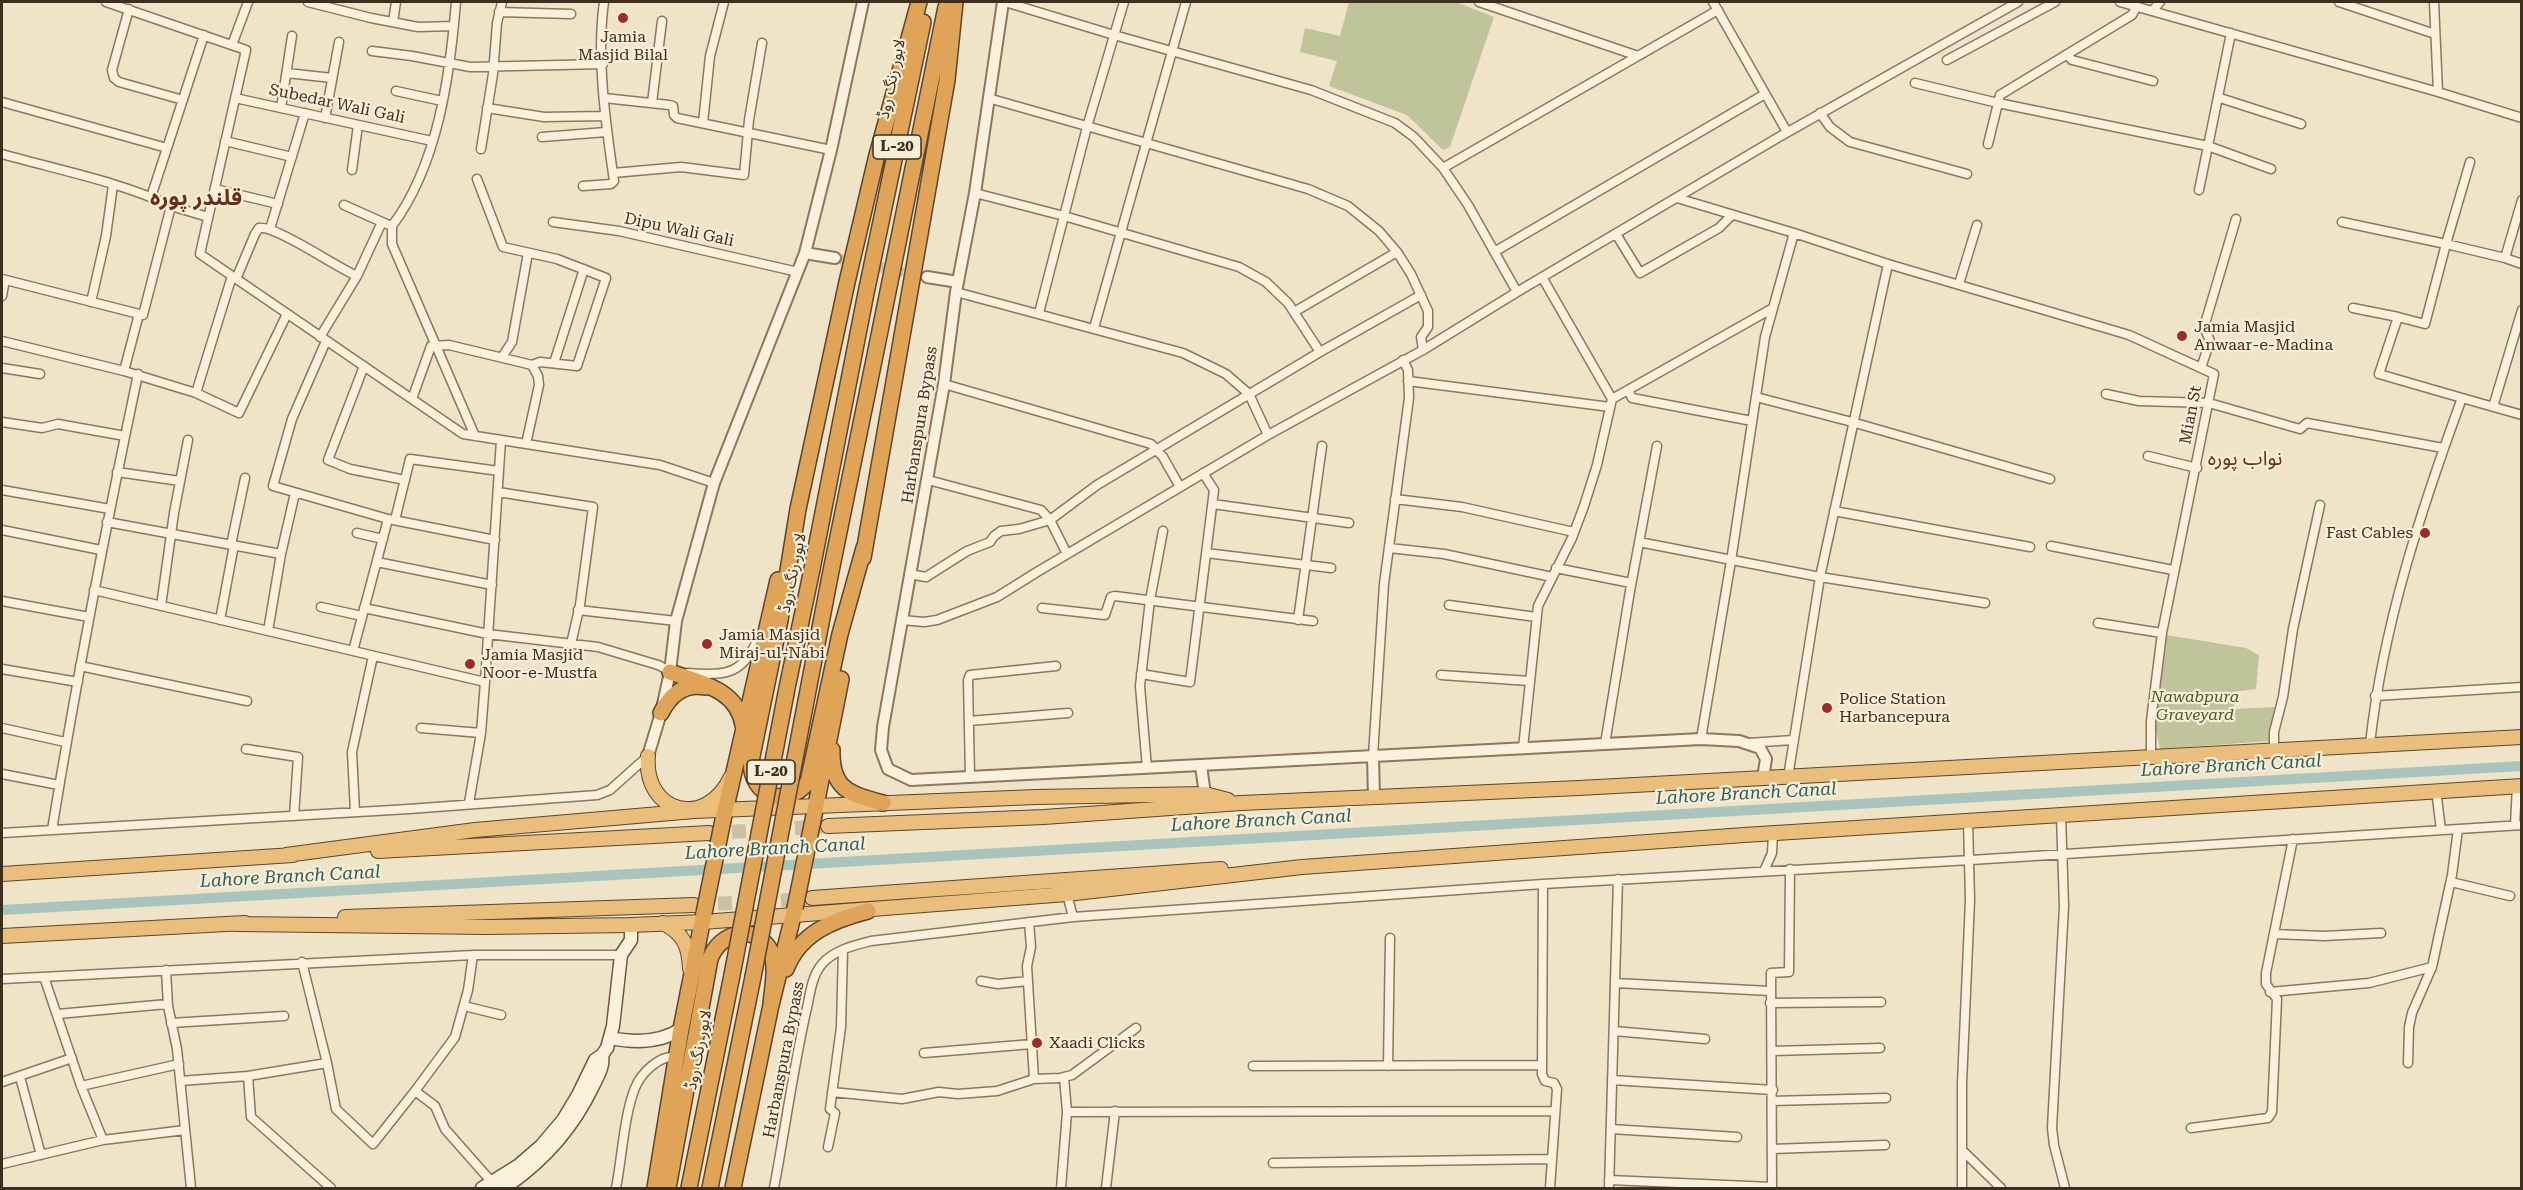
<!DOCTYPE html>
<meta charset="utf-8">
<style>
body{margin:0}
#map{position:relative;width:2523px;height:1190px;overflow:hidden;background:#f0e4c8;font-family:"Roboto Serif",serif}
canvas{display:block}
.frame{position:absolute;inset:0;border:3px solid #3d2e20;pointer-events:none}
</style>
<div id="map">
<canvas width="2523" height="1190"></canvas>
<div class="frame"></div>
</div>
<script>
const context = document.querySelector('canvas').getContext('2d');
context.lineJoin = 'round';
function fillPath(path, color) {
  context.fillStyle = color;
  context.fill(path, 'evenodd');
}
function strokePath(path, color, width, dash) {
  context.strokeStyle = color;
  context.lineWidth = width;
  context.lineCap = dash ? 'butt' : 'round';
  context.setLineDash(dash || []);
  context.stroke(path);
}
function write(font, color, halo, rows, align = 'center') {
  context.font = font + ' "Roboto Serif","Noto Sans Arabic",serif';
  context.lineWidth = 4.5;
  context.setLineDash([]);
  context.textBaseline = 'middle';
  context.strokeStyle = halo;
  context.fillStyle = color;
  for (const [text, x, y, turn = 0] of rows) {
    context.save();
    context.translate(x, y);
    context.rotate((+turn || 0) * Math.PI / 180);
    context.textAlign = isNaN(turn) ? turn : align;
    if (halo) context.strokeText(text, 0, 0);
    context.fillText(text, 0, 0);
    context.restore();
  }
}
fillPath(new Path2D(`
 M1349 2H1456L1494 17 1450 147 1443 150 1407 115 1329 86 1337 61 1300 52 1305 28 1340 36Z
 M2166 635 2246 648 2259 655 2256 689 2233 692 2234 709 2275 707 2269 741 2160 749 2154 721Z`), '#bfc49a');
strokePath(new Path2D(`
 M2 910 2522 766`), '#a9c4bc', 10);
strokePath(new Path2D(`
 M835 258 927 277`), '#ccc0a6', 10, [10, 5]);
strokePath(new Path2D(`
 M711 833 828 826
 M697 905 807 899`), '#ccc0a6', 14, [14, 7]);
const minor = new Path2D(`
 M106 2 246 50 200 254 463 434 660 465 714 483
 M308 2 371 18 418 27 454 26
 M1005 2 1114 35 1311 90 1395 123 1414 137 1443 168 1468 205 1517 292
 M1479 2 1638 56
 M1713 2 1787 132
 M2120 2 2438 92 2522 118
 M2339 2 2435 34
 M2434 2 2438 92
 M129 9 112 70 114 78 119 82 183 100
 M2153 10 2160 2
 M499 12 571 14
 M393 22 396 2
 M2231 33 2208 146 2271 169
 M232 45 248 2
 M372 51 412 56 470 67 603 64
 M2067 55 2072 60 2153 81
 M1947 60 2055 2
 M287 73 332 78
 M1915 83 1998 103 2208 146 2199 190
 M396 91 442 101
 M235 98 432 141
 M604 98 669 105 673 106 674 115 677 118 831 150
 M988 98 1308 189 1348 206 1379 231 1397 252 1411 274 1428 311V327L1421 337 1423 350
 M2220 98 2301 124
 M2 102 167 148
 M652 103 662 21
 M281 108 292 36
 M487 108 544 117 605 116
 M1820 113 1830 127 1850 142 1967 174
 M325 118 339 42
 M703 123 710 56 724 2
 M542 137 606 132
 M225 141 292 157
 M1988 144 2000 95 2132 15 2137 6
 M481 149 493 74 497 23 502 2
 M2 154C58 170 118 181 171 206
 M2470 162 2446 244 2505 258 2522 200
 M1443 168 1718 10
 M352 170 358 125
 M613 173 681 167 744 175 749 120 762 43
 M477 179 503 247 557 259 606 278 577 366 540 362 532 365
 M583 186 611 184 614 181C606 125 596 58 604 2
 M215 189 278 204
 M151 197 204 35
 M1677 198 1794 233 1765 337 1731 561 1701 739
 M344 205 382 222
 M553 222 619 231 798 272
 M2342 222 2446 244 2425 324 2398 317
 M392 226C438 165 450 75 456 2
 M270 229 305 113
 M1794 233 1888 264 2129 335 2214 374 2162 633 2151 721V757
 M1616 234 1640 273 1719 228 1732 215
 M1494 252 1765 94
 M2505 258 2522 264
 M2 279 143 315 171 206 208 217
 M236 279 255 234 259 228C275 225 336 267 357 276
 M1959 284 1977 225
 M956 292 1183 353 1226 374 1249 394 1268 435
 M2 296 5 280
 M91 302 106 236 113 185
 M2353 308 2398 317 2379 374 2462 398C2421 510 2383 625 2370 744
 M1294 312 1397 252
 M1039 313 1087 127 1124 2
 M1094 328 1186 2
 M320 337 357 276 382 222 392 226V244L475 436
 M2 341 124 371 196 393 232 276
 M326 341 292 419 273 486 388 519
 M1320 352 1421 295
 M502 357 512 342 528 253
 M554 363 584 269
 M364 366 328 460 350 469 405 480
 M2 368 40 374
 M2201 368 2210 341 2204 327 2236 219
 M124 371 139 314
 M1408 381 1610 407
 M944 384 1151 444 1163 457 1180 487
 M1628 390 1632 398 1752 421
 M196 393 239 413 287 314
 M2106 394 2139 401 2209 403 2300 429 2307 423 2443 448
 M1756 397 1852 422 2050 479
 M2462 398 2522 415
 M412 399 431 346 449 345 532 365 538 376 539 385 526 444
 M1612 399 1773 308
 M2493 407 2522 310
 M2 422 42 428 58 424 125 436
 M2148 456 2197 468
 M117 472 180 481
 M928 480 1041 510 1050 520 1067 554
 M2 490 110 509
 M498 492 593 507 580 605 571 644
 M1395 499 1462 507 1574 532
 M1213 504 1349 523
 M1834 511 2030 547
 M395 520 410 459 499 471
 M107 522 281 554 268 631
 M2 530 101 550
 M357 533 383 539
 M1639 542 1820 577 1985 603
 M231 545 245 478
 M2051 546 2173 570
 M1389 548 1444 554 1552 577
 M1206 553 1331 568
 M281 554 295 493
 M377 562 492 585
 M1556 568 1631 583
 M909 574 926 577 967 551 990 542 994 536 1001 531 1019 529 1050 520 1097 485 1320 352 1288 303 1266 282 1239 267 1064 216 975 193
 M94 590 485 682 501 440
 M2 601 89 617
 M1449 605 1536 617
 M161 606 174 513 188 440
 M321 607 362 616
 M364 608 488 634 598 647 658 665 672 672
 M1042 608 1105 615 1111 597 1115 596 1313 621
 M578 610 676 621
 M220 620 234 545
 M902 620 924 622 937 620 997 597 1037 572 1268 435 1423 350 1517 292 1779 137 2018 2
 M1298 620 1322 446
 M2098 623 2162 633
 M353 651 388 519 495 540
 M80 666 247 701
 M2 669 78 682
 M688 673C730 676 742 674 760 635
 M1141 674 1190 682 1214 490 1203 473
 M1441 675 1529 681
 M2375 696 2522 687
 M969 721 1068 713
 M2 728 65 742
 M421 728 481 733
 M1748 743 1793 740
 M1605 744 1630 591 1657 446
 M1523 748 1538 606 1572 538 1584 506 1597 465 1612 399 1542 277
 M246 749 298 757 294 816
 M2274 749V732L2283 697 2293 629 2320 505
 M1373 756 1384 584 1409 398 1408 370 1403 360
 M1147 768 1140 686 1150 600 1163 531
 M2 774 59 785
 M970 777 968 680 970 675 1056 666
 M1788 777 1820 577 1888 264
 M2436 790 2441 830
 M469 803 481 733 485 682
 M355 812 352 752 373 656
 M2061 816 2064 906 2052 1128 2054 1145 2065 1188
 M2515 825 2517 786
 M52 830C77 677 106 526 138 374
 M2 833 409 809 597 795 610 790 648 756
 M1764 871 1772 853 1773 834
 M2451 882 2510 896
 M1543 884 1542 1074 1545 1081 1554 1083 1557 1089 1550 1188
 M1067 894 1073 917
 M2274 934 2324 936 2381 933
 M302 962 327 1063
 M166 970 168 1006 177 1049 191 1188
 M44 977 81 1086 103 1140
 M2 979 473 955H621
 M981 981 998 984 1028 981
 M1615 983 1770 991
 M2270 992 2369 983 2432 967
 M1770 1003 1881 1002
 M464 1006 501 1015
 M58 1014 167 1004
 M171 1023 284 1016
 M1614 1031 1705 1039
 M1772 1051 1880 1048
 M924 1053 1032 1044
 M2408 1063 2409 1027 2412 1013 2432 967 2452 875 2458 829
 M1253 1066 1542 1065
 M1388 1066 1390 938
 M248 1076 327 1063 336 1109 373 1144 415 1091 435 1106 445 1129 497 1188
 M20 1077 41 1155
 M1064 1077 1067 1112
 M1034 1079 1060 1078 1072 1075 1136 1028
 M1612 1080 1773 1090
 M180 1081 248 1076 251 1117 331 1188
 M2 1082 72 1058
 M81 1086 179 1064
 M415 1091 455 1037 468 990 473 955
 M832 1092 902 1099 939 1092 958 1094 997 1091 1034 1079 1027 966 1031 947 1029 922
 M1772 1101 1886 1098
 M2191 1128 2268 1118 2272 1112 2277 999 2266 984V973L2293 839
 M1611 1129 1737 1137
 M828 1147 835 1113 830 1109 841 1027 843 950
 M1772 1149 1885 1145
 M1962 1150 2001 1188
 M1273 1163 1551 1159
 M2 1164 103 1140 185 1130
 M1609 1180 1772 1187
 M616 1188C622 1158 624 1115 635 1088 641 1073 660 1054 677 1057
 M774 1188C785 1130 793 1070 806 1012 810 996 811 977 822 964 834 950 855 945 871 941L1073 917 1543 884 1971 860 2522 825
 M1061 1188 1067 1112 1555 1111
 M1106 1188 1115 1111
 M1609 1188 1618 879
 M1772 1188 1771 973 1789 972 1790 869
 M1962 1188V1083L1970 900 1968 821`);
const tertiary = new Path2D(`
 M1003 2 975 193 956 292 944 384 883 727 881 750 888 769 911 780 1701 739 1739 741 1760 748 1766 759 1763 778
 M805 253 835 258
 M927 277 958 282
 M648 756 661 713 670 672 676 621 714 483 805 253 831 150 863 2
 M1373 756 1374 798
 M1201 766 1205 794`);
const secondary = new Path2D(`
 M610 1038C635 1043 660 1043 681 1029
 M482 1188 519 1165 541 1146 563 1120 578 1095 595 1060 602 1055 607 1048 613 1026 621 955 631 940V925
 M504 1188C543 1162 573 1128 593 1086 598 1075 604 1067 602 1055`);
const trunk = new Path2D(`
 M648 756C643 812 705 831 731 777
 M828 826 1044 817 1241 803 1579 788 2522 737
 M378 851 709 833
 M286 855 475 830 694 811 1036 797 1205 794 1228 800
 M2 874 293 855
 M812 898 1221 869
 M345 917 694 905
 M663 923C684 934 689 946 690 969
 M237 924 487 927 631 925 703 922 1067 894 1302 867 1744 835 2522 786
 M2 936 245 923`);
const motorway = new Path2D(`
 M864 548 840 634 808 782C786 809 751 797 751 761L780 620 798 509 847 282 876 159 919 2
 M863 558 947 80 955 2
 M812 569 866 293 923 22
 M830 576 946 7
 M670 672C700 683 737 689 743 725
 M661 713C670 695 684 683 705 687
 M832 750C831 789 849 794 883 803
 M814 815 841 679
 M723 820 778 580
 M786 969C800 933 833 920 868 911
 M655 1188 681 1029 704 913
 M668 1188 710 959C719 933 754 922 770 950 778 965 772 989 771 1005
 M689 1188 732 975
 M710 1188 753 977
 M733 1188 771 1005 795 908`);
strokePath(minor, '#8d765c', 11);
strokePath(tertiary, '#8d765c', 14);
strokePath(secondary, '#6f573f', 15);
strokePath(trunk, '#5b4430', 16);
strokePath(motorway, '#5b4430', 18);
strokePath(minor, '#faf1dc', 8);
strokePath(tertiary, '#faf1dc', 10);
strokePath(secondary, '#faf1dc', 12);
strokePath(trunk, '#eabe7c', 14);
strokePath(motorway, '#e0a458', 15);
const motorwayBridge = new Path2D(`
 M795 908 814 815
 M704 913 723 820
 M732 975 787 688 812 569
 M753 977 830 576`);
strokePath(motorwayBridge, '#5b4430', 18, []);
strokePath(motorwayBridge, '#e0a458', 15);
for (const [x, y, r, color] of [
 [623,18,6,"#9e2a2b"],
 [2182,336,6,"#9e2a2b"],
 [2425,533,6,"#9e2a2b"],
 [707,644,6,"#9e2a2b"],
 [470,664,6,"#9e2a2b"],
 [1827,708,6,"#9e2a2b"],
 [1037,1043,6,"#9e2a2b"]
]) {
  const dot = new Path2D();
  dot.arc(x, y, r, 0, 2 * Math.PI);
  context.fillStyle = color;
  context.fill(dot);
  strokePath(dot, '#f7eed8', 2);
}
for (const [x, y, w] of [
 [897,147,48],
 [771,772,48]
]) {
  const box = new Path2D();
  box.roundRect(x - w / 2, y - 12, w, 24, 4.5);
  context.fillStyle = '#f7eed8';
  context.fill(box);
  strokePath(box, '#3d2e20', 1.5);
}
write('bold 15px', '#3d2e20', null, [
 ["L-20",897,147],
 ["L-20",771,772]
]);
write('16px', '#3d2e20', '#f7eed8', [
 ["Jamia",623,37,"center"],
 ["Masjid Bilal",623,55,"center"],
 ["Jamia Masjid",2194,327],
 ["Anwaar-e-Madina",2194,345],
 ["Fast Cables",2413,533,"right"],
 ["Jamia Masjid",719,635],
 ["Miraj-ul-Nabi",719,653],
 ["Jamia Masjid",482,655],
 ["Noor-e-Mustfa",482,673],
 ["Police Station",1839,699],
 ["Harbancepura",1839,717],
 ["Xaadi Clicks",1049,1043]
], 'left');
write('16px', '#3d2e20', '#f7eed8', [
 ["لاہور رنگ روڈ",892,79,-78],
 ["Subedar Wali Gali",337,104,12],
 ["Dipu Wali Gali",679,230,12],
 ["Mian St",2191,415,-79],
 ["Harbanspura Bypass",920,425,-81],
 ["لاہور رنگ روڈ",793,573,-78],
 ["لاہور رنگ روڈ",699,1050,-79],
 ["Harbanspura Bypass",784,1060,-79]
]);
write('italic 16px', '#4d5a26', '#f7eed8', [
 ["Nawabpura",2195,697],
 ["Graveyard",2195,715]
]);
write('italic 18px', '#2f5d5a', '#f7eed8', [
 ["Lahore Branch Canal",2231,766,-3],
 ["Lahore Branch Canal",1746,794,-3],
 ["Lahore Branch Canal",1261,821,-3],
 ["Lahore Branch Canal",775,849,-3],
 ["Lahore Branch Canal",290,877,-3]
]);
write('20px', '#6b2e1e', '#f7eed8', [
 ["نواب پورہ",2245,459]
]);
write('bold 22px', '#6b2e1e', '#f7eed8', [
 ["قلندر پورہ",196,199]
]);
</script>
